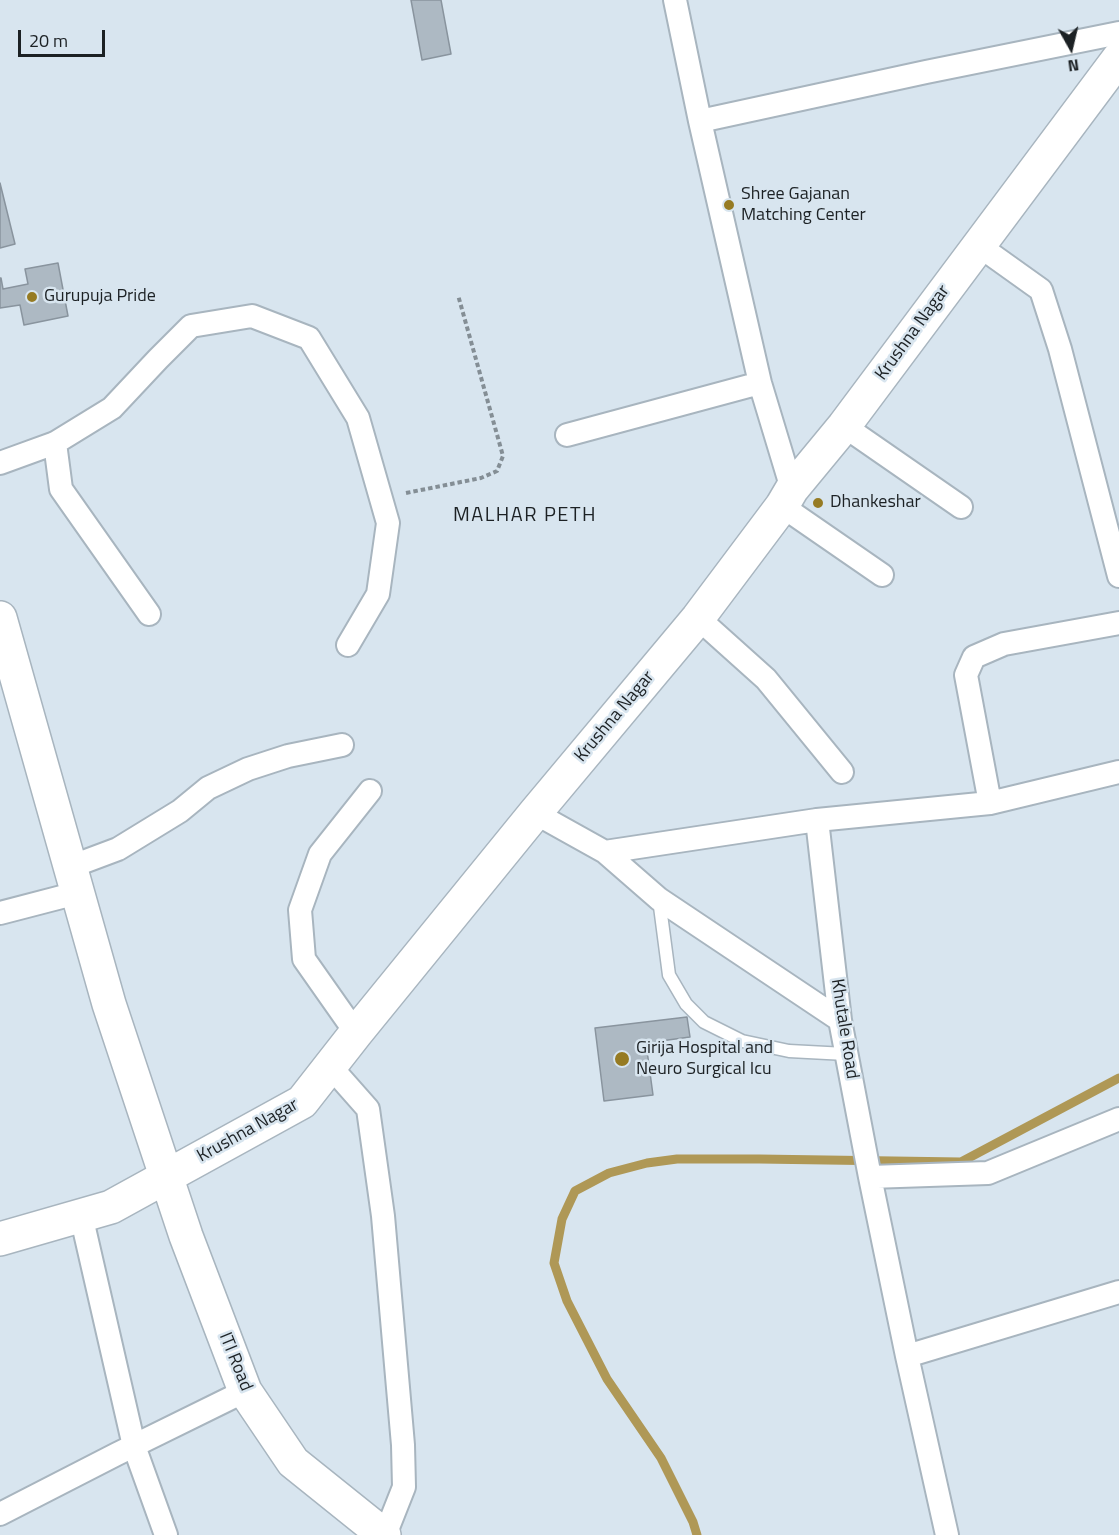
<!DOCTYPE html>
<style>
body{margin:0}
#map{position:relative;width:1119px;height:1535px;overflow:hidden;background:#d8e5ef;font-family:"Titillium Web",sans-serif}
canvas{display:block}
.north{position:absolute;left:1041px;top:18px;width:60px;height:60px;-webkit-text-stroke:4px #d8e5ef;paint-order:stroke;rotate:172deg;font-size:16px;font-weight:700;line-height:24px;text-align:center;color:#1c2124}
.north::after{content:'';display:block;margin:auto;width:21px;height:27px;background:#1c2124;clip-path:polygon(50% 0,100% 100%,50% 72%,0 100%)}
.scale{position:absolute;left:18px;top:30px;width:87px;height:27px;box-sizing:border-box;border:3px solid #1c2124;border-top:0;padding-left:8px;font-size:18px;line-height:21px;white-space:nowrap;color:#1c2124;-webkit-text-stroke:4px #d8e5ef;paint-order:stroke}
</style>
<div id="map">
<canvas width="1119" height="1535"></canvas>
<div class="north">N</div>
<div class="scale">20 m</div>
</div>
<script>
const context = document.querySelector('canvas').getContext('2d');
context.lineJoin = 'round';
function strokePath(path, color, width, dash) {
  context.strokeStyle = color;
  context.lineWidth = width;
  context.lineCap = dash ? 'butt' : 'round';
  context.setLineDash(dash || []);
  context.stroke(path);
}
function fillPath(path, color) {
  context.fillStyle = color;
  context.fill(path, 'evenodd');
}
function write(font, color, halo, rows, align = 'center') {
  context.font = font + ' "Titillium Web",sans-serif';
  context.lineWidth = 5;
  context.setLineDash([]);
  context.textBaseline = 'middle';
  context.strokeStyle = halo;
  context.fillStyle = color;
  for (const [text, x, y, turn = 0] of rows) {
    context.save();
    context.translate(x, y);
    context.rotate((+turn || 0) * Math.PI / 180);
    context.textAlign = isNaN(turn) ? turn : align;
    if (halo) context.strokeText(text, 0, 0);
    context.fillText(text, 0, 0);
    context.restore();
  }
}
strokePath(new Path2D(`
 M697 1535 693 1522 661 1458 607 1379 567 1301 554 1263 562 1219 575 1191 609 1173 647 1163 677 1159H759L961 1162 1119 1078`), '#af9856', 9);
const building = new Path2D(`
 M411 0H441L451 54 422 60Z
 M0 183 15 244 0 248Z
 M58 263 68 316 24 325 20 305 0 308V278H1L3 289 28 284 25 269Z
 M687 1017 690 1037 646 1043 653 1095 604 1101 595 1028Z`);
fillPath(building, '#adb9c3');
strokePath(building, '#89949e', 1.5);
const service = new Path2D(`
 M659 899 669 975 686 1004 704 1022 742 1041 789 1051 846 1054`);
const minor = new Path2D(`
 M675 0 700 121 760 383 792 489
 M700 121 926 72 1119 33
 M978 245 1041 290 1060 349 1119 576
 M844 426 961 507
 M567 435 760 383
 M55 443 61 489 149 614
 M0 463 55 443 112 408 158 359 191 326 252 316 309 338 358 418 388 523 378 594 348 645
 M782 506 882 575
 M698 618 766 679 842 772
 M990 803 966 675 974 657 1004 644 1119 623
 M535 813 605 852 817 820
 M605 852 659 899 840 1020
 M70 867 118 849 180 811 208 788 248 769 288 756 342 745
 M0 913 77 893
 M356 1033 304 959 300 910 320 854 370 791
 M330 1066 368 1109 383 1216 403 1445 404 1487 385 1535
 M870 1177 988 1173 1119 1119
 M81 1215 134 1446 166 1535
 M907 1356 1119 1292
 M0 1514 117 1454 245 1391
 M947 1535 907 1356 870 1177 840 1020 817 820 990 803 1119 772`);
const secondary = new Path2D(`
 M0 618 109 1004 186 1236 245 1391 293 1462 384 1535
 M0 1239 111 1207 302 1102 356 1033 535 813 698 618 782 506 792 489 844 426 1119 58`);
strokePath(service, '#a8b5bf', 15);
strokePath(minor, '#a8b5bf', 26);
strokePath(secondary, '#a8b5bf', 36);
strokePath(new Path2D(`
 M406 493 481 478 497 471 503 456 458 295`), '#848e95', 4, [4.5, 3]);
strokePath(service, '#fff', 12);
strokePath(minor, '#fff', 22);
strokePath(secondary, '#fff', 33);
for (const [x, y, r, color] of [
 [729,205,6,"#967b23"],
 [32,297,6,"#967b23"],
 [818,503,6,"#967b23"],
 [622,1059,8,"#967b23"]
]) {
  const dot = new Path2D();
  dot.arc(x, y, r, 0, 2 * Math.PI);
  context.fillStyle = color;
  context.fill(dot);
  strokePath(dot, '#d8e5ef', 2);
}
write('18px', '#1c2124', '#d8e5ef', [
 ["Shree Gajanan",741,195],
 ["Matching Center",741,216],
 ["Gurupuja Pride",44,297],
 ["Dhankeshar",830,503],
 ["Girija Hospital and",636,1049],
 ["Neuro Surgical Icu",636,1070]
], 'left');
write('18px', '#1c2124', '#d8e5ef', [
 ["Krushna Nagar",913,333,-54],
 ["Krushna Nagar",615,717,-50],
 ["Khutale Road",844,1029,81],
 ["Krushna Nagar",248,1131,-29],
 ["ITI Road",235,1362,68]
]);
context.letterSpacing = '1.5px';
write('20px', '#1c2124', '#d8e5ef', [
 ["MALHAR PETH",525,516]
]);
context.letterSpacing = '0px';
</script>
